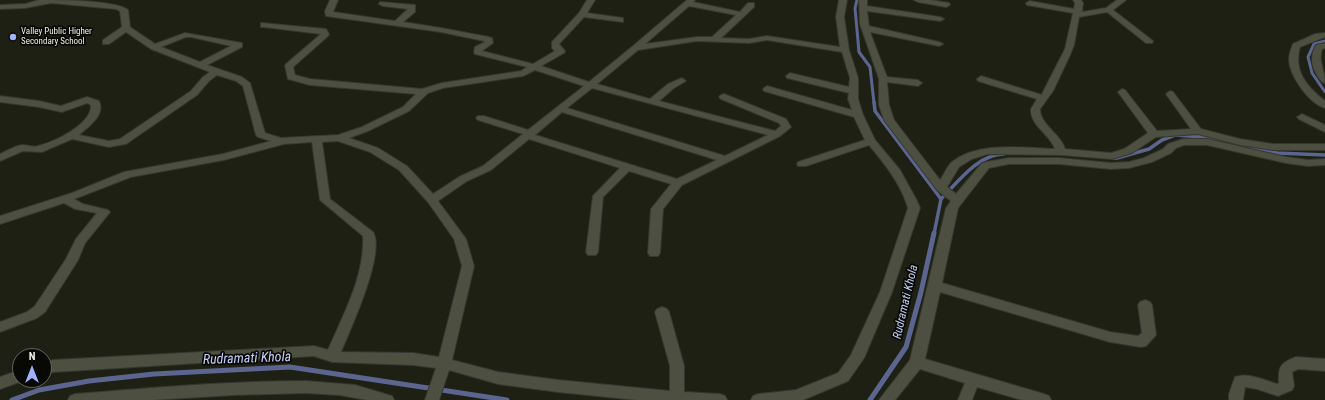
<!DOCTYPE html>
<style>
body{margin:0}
#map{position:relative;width:1325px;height:400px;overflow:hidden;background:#1e2013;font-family:"Roboto Condensed",sans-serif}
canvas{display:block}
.north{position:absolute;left:12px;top:348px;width:40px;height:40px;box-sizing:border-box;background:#080905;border:1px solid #64655f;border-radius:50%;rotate:0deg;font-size:11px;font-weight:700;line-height:16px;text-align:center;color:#edefe6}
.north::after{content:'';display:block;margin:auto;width:14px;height:18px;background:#a1b2fd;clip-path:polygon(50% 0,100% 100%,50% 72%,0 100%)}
</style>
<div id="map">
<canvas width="1325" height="400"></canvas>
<div class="north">N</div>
</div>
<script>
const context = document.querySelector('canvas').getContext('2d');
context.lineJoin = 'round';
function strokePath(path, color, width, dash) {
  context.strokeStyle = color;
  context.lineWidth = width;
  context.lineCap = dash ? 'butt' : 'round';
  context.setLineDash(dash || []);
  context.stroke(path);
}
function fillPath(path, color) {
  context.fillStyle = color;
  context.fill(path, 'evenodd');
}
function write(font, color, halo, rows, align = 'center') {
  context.font = font + ' "Roboto Condensed",sans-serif';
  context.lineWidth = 3.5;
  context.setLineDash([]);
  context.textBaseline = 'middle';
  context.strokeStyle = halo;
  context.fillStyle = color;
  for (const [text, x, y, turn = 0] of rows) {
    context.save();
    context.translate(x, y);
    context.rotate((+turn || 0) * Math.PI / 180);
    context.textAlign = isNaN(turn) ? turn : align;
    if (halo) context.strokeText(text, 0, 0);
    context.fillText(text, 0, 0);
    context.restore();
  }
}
strokePath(new Path2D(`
 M857 0 855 8 859 52 870 67 874 103
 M1325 41 1314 44 1308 57 1312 73 1325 92`), '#5b658f', 3);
strokePath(new Path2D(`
 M874 102 875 111 941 199
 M1111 158H1117L1149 149 1162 140 1175 135 1203 137 1277 153 1325 155
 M941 199C958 182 978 154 1004 154
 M934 234 941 199`), '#5b658f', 3.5);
strokePath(new Path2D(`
 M12 400 39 390 89 381 154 374 290 367 507 400
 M870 400 906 347 921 292 934 233`), '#5b658f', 5);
const minor = new Path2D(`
 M39 0C57 0 116 0 128 10L130 27 155 44 185 33 242 43V47L207 65 242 77 250 83 265 133 281 138 338 135 362 127 403 107 416 94 310 85 288 79 285 66 286 64 321 34 264 27H261V23L326 29 329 34 328 36 293 67 295 75 310 79 422 89 442 83 521 71 527 67 475 54 474 52 475 47 485 42 484 41 441 32 326 16 325 11 330 0H338L333 12 395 21 408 9 383 6 379 4 380 2 415 5V12L403 22 441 28 489 37 492 38 493 43 482 51 533 64 555 51 552 48V42L579 13 587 0H595L587 13 623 18V22L584 17 559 44 565 51 564 53 541 66 589 82 633 46 687 0H695L693 2 740 12 748 3H754V7L721 38 749 39 767 36 840 47 836 17 839 0H847L844 17 849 50 858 78V99L863 115 875 140 900 170 916 199 920 208 892 292 864 358 848 381 803 400H751L753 396 758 394 796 390 838 373 851 355 880 292 908 208C901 184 885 164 869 145L806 166H798L797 164 798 162 865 140 854 117 764 91 763 89 767 86 852 110 848 99 849 93 787 78 786 76 790 73 849 87 850 78 842 52 767 40 749 43 697 41 638 50 597 84 650 99 668 84 682 78 686 81 674 88 659 101 775 131 781 126 779 123 721 99 719 97 721 95 724 94 786 119 791 127 780 136 682 185 663 209 660 253 658 256H650L648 253 651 209 671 184 629 171 603 197 598 252 596 255H588L586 252 593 196 620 168 529 139 491 170 467 181 438 201 466 239 474 266 452 360 498 372 558 380 670 391V366L655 312 657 309 662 307 667 309 669 312 684 366V392L720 394 725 396 727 400H637L558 392 498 384 449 370 439 400H425L436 368 413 365 332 362 314 356 53 372 44 375V363L53 360 314 346 328 350C343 315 365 276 363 236L320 200 312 142 284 144 224 160 131 177 74 199 83 204 108 210 110 212 85 243 78 260 45 312 37 318 0 332V322L27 312 35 306 66 259 76 239 97 213 75 209 64 203 0 224V216L72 193 124 172 223 154 271 141 258 137 256 135 243 86 236 81 217 75 209 81 197 95 126 144 109 147 72 139 42 152 23 151 0 161V154C7 151 16 145 23 145 28 145 33 148 38 146 55 142 92 124 91 105L87 103 62 112 39 107 0 102V96L39 101 61 106 87 97 99 101C106 115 88 127 79 135L109 141 120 139 191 91 203 77 210 72 151 49 126 32 109 44H103V40L122 27 120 11 116 9 51 3 25 8 0 9V5L25 4ZM689 6 736 15 712 37H697L645 44ZM186 37H191L231 46 200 62 161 47ZM535 70 584 86 528 130 484 116H478L476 118 478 120 523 134 483 166 459 177 433 194 407 166 378 148 349 138 368 131 409 111 428 93 443 88 523 76ZM592 88 768 135 725 156 567 108ZM562 112 717 160 677 179 535 135ZM338 141 370 152 399 170 428 202 454 239 462 266 439 357 413 353 341 352C350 330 386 253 373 232L330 199 322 142Z
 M859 0H867V6L940 17 944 19 940 21 867 11 869 26 939 42 943 44 939 46 870 32 887 77 918 80 922 83 918 86 887 82 889 105 894 120 940 180C944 175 947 166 952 162 979 141 1023 148 1055 149 1050 134 1030 126 1031 109L1037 99 978 81 977 79 981 76 1042 95V94L1065 49 1073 13 1027 5 1026 3 1030 1 1074 9 1075 3 1073 0H1081L1083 3 1082 12 1106 8 1117 0H1126L1113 10 1153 41 1152 43H1146L1107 12 1079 17 1074 45 1070 55 1053 91 1040 109C1040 125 1061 134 1065 149L1111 153 1124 149 1148 133 1118 92 1122 89 1125 90 1157 131 1191 129 1166 94 1170 91 1173 92 1201 129 1240 139 1273 144H1325V150H1273L1240 145 1198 134 1156 137 1132 153 1112 159 1061 155 988 154 972 159 959 167 947 187 956 194 982 163 986 162 1009 158H1059L1111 163 1129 162 1144 158 1163 149 1168 144 1183 139H1207L1286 157 1308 160 1325 159V165L1308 166 1286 163 1207 145H1184L1176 148 1171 153 1152 162 1129 168 1111 169 1059 164H1009L989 168 958 208 942 283 1110 332 1138 336 1142 333 1138 305 1140 302 1145 300 1150 302 1152 305 1156 335 1146 346 1141 347 1110 342 940 292 925 359 1044 394 1049 396 1051 400H1022L977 387 972 400H958L965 383 920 369 895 400H879L910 360 946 208 951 201 937 190 884 120 879 105V79L860 24Z
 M914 0H930L949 3 950 5 946 7 918 2Z
 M1325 33V37L1300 47C1293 71 1307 87 1325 101V108C1309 104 1289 75 1289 59 1289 54 1291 49 1293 44L1315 34Z
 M1325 43V48L1322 49C1318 62 1325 70 1325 83L1322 82C1313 71 1308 59 1316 45Z
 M1302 114 1325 125V132L1299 119 1297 117Z
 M1296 357 1325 359V371L1298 369 1292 372 1294 386 1292 390 1278 396 1257 389 1245 387 1243 400H1229V394L1235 377C1248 372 1264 380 1277 384L1279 383C1278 367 1280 363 1296 357Z
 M20 370V380H25L0 389V377Z
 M306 381 355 385 392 396 394 400H367L339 395 306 393 234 395 152 400H68L70 396 75 394C152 388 229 381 306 381Z`);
strokePath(minor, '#363830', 2);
fillPath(minor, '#4d4f40');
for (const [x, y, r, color] of [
 [13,37,4,"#a1b2fd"]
]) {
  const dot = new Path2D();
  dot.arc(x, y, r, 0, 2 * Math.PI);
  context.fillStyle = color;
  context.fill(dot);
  strokePath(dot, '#080905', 1.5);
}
write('9px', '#edefe6', '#080905', [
 ["Valley Public Higher",21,32],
 ["Secondary School",21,42]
], 'left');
write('italic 12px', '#c4cff8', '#080905', [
 ["Rudramati Khola",906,302,-77]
]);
write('italic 14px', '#c4cff8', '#080905', [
 ["Rudramati Khola",247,359,-2]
]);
</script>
